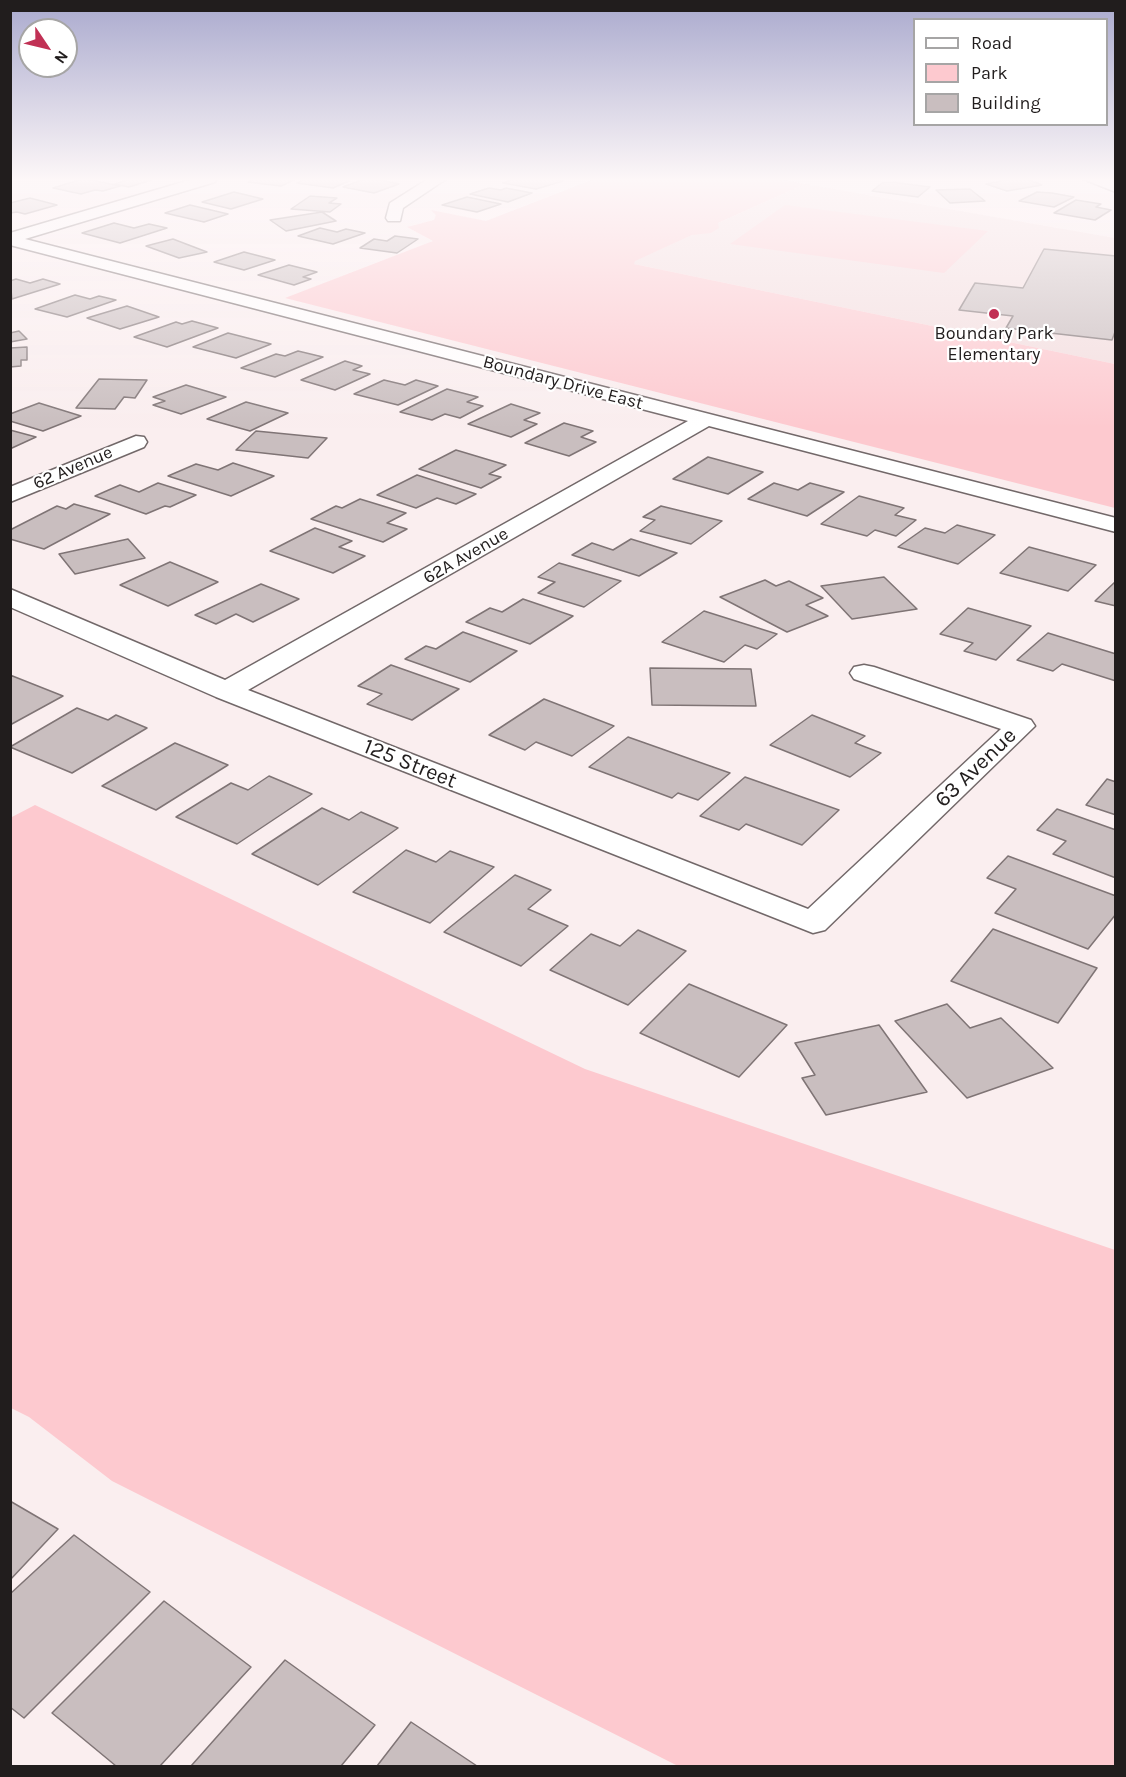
<!DOCTYPE html>
<style>
body{margin:0}
#map{position:relative;width:1126px;height:1777px;overflow:hidden;background:#faeeef;font-family:Karla,sans-serif}
canvas{display:block}
.frame{position:absolute;inset:0;border:12px solid #211d1d;pointer-events:none}
.legend{position:absolute;left:913px;top:18px;width:195px;height:108px;box-sizing:border-box;background:#fff;border:2px solid #a6a5a5;margin:0;padding:8px 10px;list-style:none;font-size:18px;color:#211d1d}
.legend li{display:flex;align-items:center;gap:12px;height:30px}
.legend b{width:30px;border:2px solid #a6a5a5}
.north{position:absolute;left:18px;top:18px;width:60px;height:60px;box-sizing:border-box;background:#fff;border:2px solid #a6a5a5;border-radius:50%;rotate:125deg;font-size:16px;font-weight:700;line-height:24px;text-align:center;color:#211d1d}
.north::after{content:'';display:block;margin:auto;width:21px;height:27px;background:#c13155;clip-path:polygon(50% 0,100% 100%,50% 72%,0 100%)}
</style>
<div id="map">
<canvas width="1126" height="1777"></canvas>
<div class="frame"></div>
<ul class="legend">
<li><b style="height:8px;background:#fff"></b>Road</li>
<li><b style="height:16px;background:#fdc9cf"></b>Park</li>
<li><b style="height:16px;background:#c9bebf"></b>Building</li>
</ul>
<div class="north">N</div>
</div>
<script>
const context = document.querySelector('canvas').getContext('2d');
context.lineJoin = 'round';
function fillPath(path, color) {
  context.fillStyle = color;
  context.fill(path, 'evenodd');
}
function strokePath(path, color, width, dash) {
  context.strokeStyle = color;
  context.lineWidth = width;
  context.lineCap = dash ? 'butt' : 'round';
  context.setLineDash(dash || []);
  context.stroke(path);
}
function write(font, color, halo, rows, align = 'center') {
  context.font = font + ' Karla,sans-serif';
  context.lineWidth = 4.5;
  context.setLineDash([]);
  context.textBaseline = 'middle';
  context.strokeStyle = halo;
  context.fillStyle = color;
  for (const [text, x, y, turn = 0] of rows) {
    context.save();
    context.translate(x, y);
    context.rotate((+turn || 0) * Math.PI / 180);
    context.textAlign = isNaN(turn) ? turn : align;
    if (halo) context.strokeText(text, 0, 0);
    context.fillText(text, 0, 0);
    context.restore();
  }
}
fillPath(new Path2D(`
 M805 184 1115 238V364L629 263Z`), '#f3dedf');
fillPath(new Path2D(`
 M594 179H779L805 184 718 223 719 228 711 233 692 235 635 261 634 264 1115 364V508L285 298 433 241 407 227 434 220 436 215 431 210 486 221Z
 M785 205 988 231 944 273 730 244Z
 M35 805 585 1069 1115 1250V1766H678L112 1481 29 1417 11 1408 10 818Z`), '#fdc9cf');
const building = new Path2D(`
 M82 179H87L120 186 103 191 95 190 81 194 53 188Z
 M122 179H154L129 187 115 184 126 180Z
 M254 179H296L281 186 248 182Z
 M306 179H336L349 181 333 188 297 183Z
 M364 179H376L399 184 374 193 343 187Z
 M513 179H554L563 181 536 189 503 183Z
 M1012 179H1026L1042 185 1007 191 986 184Z
 M891 182 930 187 918 197 872 191 882 183Z
 M489 188 501 190 506 188 532 193 508 202 470 194Z
 M970 189 985 201 950 203 936 190Z
 M234 192 263 199 231 209 202 202Z
 M1037 192 1052 193 1074 197 1054 207 1019 201Z
 M310 196 337 198 329 203 341 204 330 212 291 209Z
 M467 197 501 204 477 212 442 205Z
 M30 198 57 205 25 214 17 212 10 213V203Z
 M1076 200 1101 204 1096 207 1111 210 1095 220 1054 213Z
 M190 205 228 214 204 222 165 213Z
 M322 212 336 221 286 231 270 220Z
 M114 223 134 228 149 224 167 228 120 243 82 233Z
 M320 228 337 232 346 229 365 233 333 244 298 236Z
 M395 236 418 239 397 253 360 248 374 239 387 241Z
 M173 239 207 252 179 258 146 246Z
 M1044 249 1116 256V329L1112 340 1006 328 1013 316 959 310 975 283 1023 288Z
 M244 252 275 260 244 270 214 262Z
 M289 265 317 272 303 277 311 279 294 285 258 275Z
 M16 279 30 283 43 279 60 284 12 299 10 281Z
 M75 295 90 299 99 296 116 300 67 317 35 309Z
 M127 306 159 317 120 329 87 318Z
 M192 321 218 328 167 347 134 337 176 322 182 324Z
 M19 331 27 339 10 342V333Z
 M228 333 271 344 236 358 193 347Z
 M27 347V360H21V366L10 367V348Z
 M298 351 323 357 275 377 241 368 276 354 285 356Z
 M345 361 362 366 353 370 370 374 335 390 301 380Z
 M99 379 147 380 135 398 124 397 115 409 76 408Z
 M384 380 405 385 416 380 438 386 398 405 354 394Z
 M186 385 226 397 181 414 153 405 165 401 153 397Z
 M447 389 478 397 467 402 483 406 460 418 445 414 432 420 400 412Z
 M246 402 288 413 250 431 207 419Z
 M39 403 81 416 43 431 10 421V414Z
 M511 404 540 413 524 420 537 424 511 437 468 424Z
 M564 423 593 431 581 437 596 442 569 456 525 443Z
 M10 430 36 437 12 448 10 447Z
 M256 431 327 438 308 458 236 450Z
 M456 450 506 465 489 474 501 477 481 488 419 469Z
 M708 457 763 472 728 494 673 479Z
 M233 463 274 476 231 496 168 476 196 464 218 470Z
 M417 475 476 494 456 504 437 498 416 508 377 495Z
 M158 483 196 495 170 507 165 506 146 514 95 496 120 485 139 492Z
 M774 483 798 490 810 483 844 492 807 516 748 499Z
 M859 496 904 508 895 515 916 520 896 536 875 530 867 536 821 524Z
 M360 499 406 513 387 523 407 529 383 542 311 519 336 506 342 508Z
 M74 504 110 514 44 549 10 539V530L57 506 66 509Z
 M661 506 722 521 691 544 640 531 655 520 643 517Z
 M957 525 995 535 958 564 898 547 925 528 945 533Z
 M315 528 352 541 339 547 365 556 333 573 270 551Z
 M128 539 145 558 75 574 59 554Z
 M631 539 677 553 639 576 572 555 592 543 613 550Z
 M1029 547 1096 565 1068 591 1000 573Z
 M170 562 218 582 168 606 120 585Z
 M559 563 621 581 584 607 538 593 555 582 538 577Z
 M884 577 917 609 852 619 821 586Z
 M765 580 776 586 789 581 823 598 806 605 828 616 787 632 720 597Z
 M1116 581V606L1095 601Z
 M261 584 299 599 253 622 236 614 216 624 195 615Z
 M523 599 573 616 530 644 466 622 490 608 502 612Z
 M968 608 1031 626 996 660 964 651 973 643 940 634Z
 M704 611 777 634 757 649 745 645 724 662 662 642Z
 M463 632 517 651 470 682 405 659 426 646 436 649Z
 M1048 633 1116 654V681L1062 664 1053 671 1017 660Z
 M391 665 459 689 412 720 367 704 382 694 358 686Z
 M650 668 751 669 756 706 652 705Z
 M10 675 63 696 10 725Z
 M544 699 614 726 572 756 536 742 525 750 489 735Z
 M77 708 108 720 116 715 147 728 72 773 10 747Z
 M812 715 865 736 855 743 881 753 850 777 770 745Z
 M628 737 730 773 698 800 678 793 672 798 589 767Z
 M175 743 228 765 156 810 102 786Z
 M269 776 312 794 237 844 176 817 231 783 248 790Z
 M745 777 839 810 802 845 746 824 739 830 700 816Z
 M1107 779 1116 782V815L1086 805Z
 M322 808 349 820 361 812 398 828 318 885 252 854Z
 M1057 809 1116 830V878L1053 854 1066 841 1037 830Z
 M406 850 436 862 450 851 494 867 430 923 353 892Z
 M1008 856 1116 896V914L1088 949 995 913 1016 889 987 878Z
 M515 875 551 890 528 909 568 926 521 966 444 932Z
 M993 929 1097 968 1058 1023 951 981Z
 M638 930 686 951 628 1005 550 970 591 934 620 946Z
 M689 984 787 1025 739 1077 640 1033Z
 M947 1004 970 1028 1001 1018 1053 1068 967 1098 895 1021Z
 M879 1025 927 1092 826 1115 802 1078 815 1075 795 1043Z
 M10 1501 58 1529 10 1580Z
 M74 1535 150 1592 24 1718 10 1707V1594Z
 M164 1601 251 1667 160 1766H116L52 1713Z
 M285 1660 375 1725 341 1766H191Z
 M411 1722 477 1766H377Z`);
fillPath(building, '#c9bebf');
strokePath(building, '#7f7475', 1.5);
const minor = new Path2D(`
 M193 179H217L215 182 25 239 1116 518V532L709 426 248 690 808 909 1001 729 854 679 850 673 854 667 864 665 874 667 1031 720 1035 726 825 930 813 933 216 697 10 607V589L225 680 688 421 10 245V233Z
 M428 179H446L403 208 400 221H388L386 218 390 203Z
 M1083 179H1106L1116 183V192Z
 M136 436 144 437 147 442 144 447 10 502V487Z`);
strokePath(minor, '#726869', 3);
fillPath(minor, '#fff');
const sky = context.createLinearGradient(0, 0, 0, 428);
sky.addColorStop(0, '#aaaace');
sky.addColorStop(0.42, '#fdf7f8');
sky.addColorStop(1, '#fdf7f800');
context.fillStyle = sky;
context.fillRect(0, 0, 1126, 428);
for (const [x, y, r, color] of [
 [994,314,6,"#c13155"]
]) {
  const dot = new Path2D();
  dot.arc(x, y, r, 0, 2 * Math.PI);
  context.fillStyle = color;
  context.fill(dot);
  strokePath(dot, '#fff', 2);
}
write('18px', '#211d1d', '#fff', [
 ["Boundary Park",994,334],
 ["Elementary",994,355]
]);
write('18px', '#211d1d', '#fff', [
 ["Boundary Drive East",563,383,15],
 ["62 Avenue",73,468,-23],
 ["62A Avenue",466,556,-30]
]);
write('22px', '#211d1d', '#fff', [
 ["125 Street",410,764,22],
 ["63 Avenue",976,768,-44]
]);
</script>
